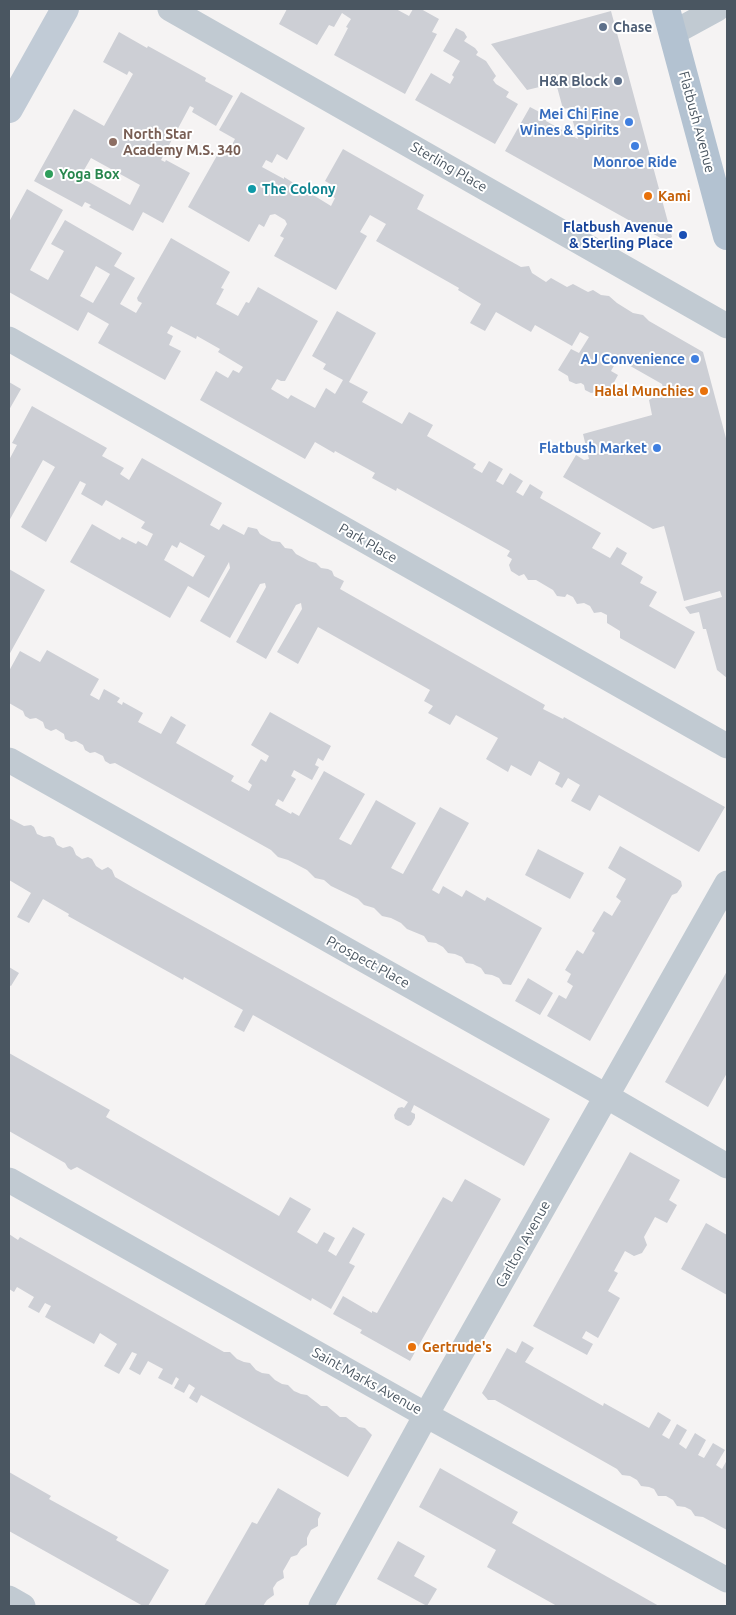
<!DOCTYPE html>
<style>
body{margin:0}
#map{position:relative;width:736px;height:1615px;overflow:hidden;background:#f5f3f3;font-family:Ubuntu,sans-serif}
canvas{display:block}
.frame{position:absolute;inset:0;border:10px solid #4a5661;pointer-events:none}
</style>
<div id="map">
<canvas width="736" height="1615"></canvas>
<div class="frame"></div>
</div>
<script>
const context = document.querySelector('canvas').getContext('2d');
context.lineJoin = 'round';
function fillPath(path, color) {
  context.fillStyle = color;
  context.fill(path, 'evenodd');
}
function strokePath(path, color, width, dash) {
  context.strokeStyle = color;
  context.lineWidth = width;
  context.lineCap = dash ? 'butt' : 'round';
  context.setLineDash(dash || []);
  context.stroke(path);
}
function write(font, color, halo, rows, align = 'center') {
  context.font = font + ' Ubuntu,sans-serif';
  context.lineWidth = 4;
  context.setLineDash([]);
  context.textBaseline = 'middle';
  context.strokeStyle = halo;
  context.fillStyle = color;
  for (const [text, x, y, turn = 0] of rows) {
    context.save();
    context.translate(x, y);
    context.rotate((+turn || 0) * Math.PI / 180);
    context.textAlign = isNaN(turn) ? turn : align;
    if (halo) context.strokeText(text, 0, 0);
    context.fillText(text, 0, 0);
    context.restore();
  }
}
fillPath(new Path2D(`
 M287 9H396L409 16 413 9H421L439 19 432 32 437 34 405 94 334 55 348 28 346 27 351 19 342 13 334 27 329 25 317 45 279 24Z
 M611 11 672 237 666 241 505 151 530 107 545 115 546 121 578 139 569 108 563 109 556 83 527 90 491 44Z
 M456 28 464 32 467 37 464 41 475 48 478 52 476 55 486 61 496 76 493 80 496 84 509 92 506 97 518 104 495 144 415 100 431 73 450 84 454 77 452 75 460 61 443 51Z
 M119 32 147 48 148 46 206 78 205 81 233 96 216 126 192 112 194 108 190 106 161 160 165 162 166 160 190 173 163 223 143 212 133 231 89 207 91 205 85 202 82 207 34 181 74 109 104 126 133 74 129 71 127 75 103 62ZM91 158 140 185 130 205 80 177Z
 M241 92 305 128 287 160 277 154 272 163 266 160 262 167 284 179V177L331 206 335 198 329 195 334 186 325 181 343 149 424 195 417 209 521 267 529 266 532 273 546 282 551 278 567 287 573 284 588 292 593 290 601 295 609 296 617 303 633 313 643 315 649 321 703 352 727 442V678L717 670 706 629H703L699 612 690 614 685 607 722 597 720 591 684 601 664 526 653 529 563 477 576 455 584 460 589 459 583 434 652 415 649 400 664 391 662 384 625 363 628 359 620 355 611 371 618 375 606 397 597 392 591 393 585 390 584 385 581 383 576 384 569 381 568 376 558 370 571 349 579 353 589 337 580 332 572 346 535 325 531 332 496 312 485 331 470 323 481 304 458 290 459 288 376 241 386 224 370 215 360 232 367 236 336 290 274 256 284 238 280 236 287 224 285 220 275 214 270 215 264 227 259 224 249 242 188 207 219 152 226 156 235 139 219 130Z
 M27 189 63 210 30 270 48 280 64 251 51 244 65 220 122 253 114 266 135 278 120 304 136 313 142 303 138 301 137 298 171 238 230 272 221 288 224 289 216 304 238 316 246 302 249 303 258 287 318 321 285 381H281L277 379 271 389 288 399 291 395 315 408 326 388 335 394 343 380 323 369 326 364 312 356 337 311 376 333 349 382 368 392 362 402 402 424 409 412 433 425 427 436 476 464 473 468 482 473 489 461 503 469 496 481 503 485 510 473 523 481 516 492 523 496 530 484 543 492 540 498 601 533 592 548 610 558 617 547 627 553 621 564 643 577 640 583 657 592 649 606 695 632 675 669 620 638V631L607 623V615L601 612 594 613 590 606 584 603 577 604 573 597 567 594 565 597 557 596 553 590 536 580H528L524 574 519 576 511 571 509 565 512 559 507 556 510 551 397 488 396 491 372 478 375 473 335 451 334 453 315 442 305 459 200 400 216 371 228 378 233 370 239 373 243 367 218 352 220 349 197 336 196 339 171 326 167 333 173 336 169 345 181 351 165 380 98 343 109 324 88 312 78 331 9 292V222ZM96 266 110 274 93 303 80 296Z
 M9 382 21 389 9 410Z
 M32 406 107 448 102 456 124 468 120 474 129 480 142 458 222 503 210 525 219 530 223 524 244 535 248 527 257 529 260 534 272 541 280 542 285 548 292 549 296 554 309 561 316 563 321 568 328 569 332 571 334 576 344 581 340 589 545 705 543 709 563 719 564 717 725 807 699 852 599 795 590 811 571 801 580 785 568 778 562 788 555 784 560 773 539 761 531 776 511 765 508 772 486 759 498 738 456 715 450 725 428 713 433 706 424 701 430 690 318 627 298 664 277 652 302 609 301 603 296 605 266 659 236 642 266 587 265 583 260 584 230 638 200 621 230 568 229 562 209 598 188 586 170 618 70 562 92 524 120 540 122 537 136 544 138 541 147 546 153 534 141 528 145 522 106 500 102 506 81 494 86 484 80 481 46 542 21 527 55 467 43 460 9 521V460L17 445 12 443ZM180 542 205 556 193 577 164 560 172 545 177 548Z
 M9 569 45 590 9 655Z
 M47 650 99 679 90 695 99 700 104 689 120 698 117 702 122 705 123 702 143 713 138 722 161 734 171 716 186 725 176 743 234 776 231 781 249 791 252 785 248 782 261 759 266 762 269 756 251 745 270 712 331 746 323 761 318 758 315 765 319 767 312 780 294 770 291 776 296 779 283 802 278 799 275 805 291 814 292 812 299 816 324 771 365 794 339 839 351 845 376 800 416 823 391 868 403 874 440 807 469 823 432 890 439 894 443 886 462 897 466 890 485 901 487 897 542 928 511 985 503 984 499 978 492 975 485 974 481 968 473 964 466 963 462 957 455 954 448 953 443 947 436 943 428 942 424 936 407 929 401 923 391 918 382 916 374 908 364 905 358 899 331 886 324 880 315 878 307 870 288 860 278 857 271 850 115 763 110 764 105 761 103 756 95 752 90 753 85 750 83 745 76 741 71 742 65 739 64 734 56 729 51 731 45 728 43 722 36 718 30 719 25 716 23 711 9 703V671L20 651 40 662Z
 M9 818 24 826 31 825 34 827 37 834 44 837 50 836 54 838 57 845 63 848 70 846 73 848 76 855 82 859 88 857 92 859 96 866 102 870 108 867 112 870 115 877 134 888 550 1119 524 1166 414 1105 411 1112 415 1114V1118L411 1125 408 1126 395 1119 394 1115 398 1108 402 1107 404 1108 408 1102 253 1015 244 1032 234 1027 243 1010 184 977 183 980 68 916 69 914 43 899 29 923 17 917 31 893 9 880Z
 M620 846 681 881 682 886 677 893 672 895 590 1041 547 1016 559 995 566 999 573 986 567 982 571 974 565 970 577 950 583 954 595 933 592 931 604 911 612 916 621 901 616 897 626 879 608 868Z
 M538 849 584 873 570 899 525 875Z
 M9 967 19 973 11 986 9 985Z
 M727 971V1073L708 1107 665 1082Z
 M528 978 553 993 540 1015 515 1001Z
 M9 1053 110 1110 106 1117 279 1216 290 1197 311 1209 297 1232 317 1244 324 1232 335 1238 328 1251 336 1256 353 1227 365 1234 349 1263 355 1266 331 1309 312 1298 311 1301 77 1167 71 1170 68 1168 65 1163 9 1131Z
 M630 1152 680 1180 669 1200 677 1205 667 1223 655 1217 644 1237 647 1245 642 1253 634 1256 625 1251 614 1271 618 1273 608 1291 620 1298 598 1338 586 1331 582 1338 593 1344 587 1355 533 1326Z
 M465 1179 501 1199 410 1361 360 1333 362 1330 333 1314 343 1296 372 1313V1311L377 1313 443 1197 452 1202Z
 M706 1223 727 1235V1295L681 1269Z
 M9 1234 18 1240 20 1237 224 1352H230L237 1359 244 1362 250 1363 256 1370 262 1373 269 1374 275 1380 282 1384 288 1385 294 1391 301 1394 307 1395 321 1406H327L340 1417H346L359 1427 365 1428 372 1435 348 1477 201 1395 197 1403 189 1398 195 1388 189 1384 184 1393 174 1388 179 1379 176 1377 172 1385 158 1378 163 1369 148 1361 140 1375 129 1369 137 1354 132 1352 119 1374 104 1366 117 1344 100 1333 94 1344 45 1317 51 1306 45 1303 39 1313 28 1307 34 1297 17 1287 14 1292 9 1289Z
 M522 1341 534 1348 525 1362 603 1406 604 1403 649 1428 658 1412 671 1420 662 1435 669 1439 677 1424 687 1430 679 1444 686 1449 695 1433 706 1440 698 1455 704 1458 713 1443 725 1450 716 1465 722 1469 727 1460V1530L703 1517 695 1516 691 1510 685 1507 677 1506 673 1500 666 1496H658L654 1489 649 1487 641 1486 637 1480 630 1476 622 1475 617 1469 495 1400H488L482 1393 507 1348 516 1353Z
 M440 1468 518 1512 512 1523 659 1606H557L487 1567 496 1550 419 1507Z
 M9 1472 51 1496 49 1499 118 1537 116 1540 169 1570 148 1606H143L9 1531Z
 M278 1488 321 1513 318 1519V1526L311 1530 307 1538V1545L301 1549 297 1555 291 1557 283 1571 284 1578 277 1582 273 1588 274 1595 267 1600 263 1606H204L252 1522 257 1524Z
 M398 1541 425 1556 414 1576 437 1589 427 1606 377 1579Z`), '#cdcfd5');
strokePath(new Path2D(`
 M170 9 727 326
 M673 33 717 9
 M9 339 727 746
 M9 760 606 1096 727 1166
 M9 1180 426 1415 727 1580
 M9 1598 23 1606
 M321 1606 426 1415 727 883`), '#c1cad2', 25);
strokePath(new Path2D(`
 M9 109 65 9`), '#c1cbd6', 28);
strokePath(new Path2D(`
 M666 9 727 236`), '#b3c2d1', 28);
for (const [x, y, r, color] of [
 [603,27,5,"#5c6f8a"],
 [618,81,5,"#5c6f8a"],
 [629,122,5,"#3f7fe0"],
 [113,142,5,"#8d6e63"],
 [635,146,5,"#3f7fe0"],
 [49,174,5,"#2e9e5b"],
 [252,189,5,"#0f9aa8"],
 [648,196,5,"#e8710a"],
 [683,235,5,"#1a4fb4"],
 [695,359,5,"#3f7fe0"],
 [704,391,5,"#e8710a"],
 [657,448,5,"#3f7fe0"],
 [412,1347,5,"#e8710a"]
]) {
  const dot = new Path2D();
  dot.arc(x, y, r, 0, 2 * Math.PI);
  context.fillStyle = color;
  context.fill(dot);
  strokePath(dot, '#fff', 2);
}
write('bold 14px', '#4e5e75', '#fff', [
 ["Chase",613,27],
 ["H&R Block",608,81,"right"]
], 'left');
write('bold 14px', '#366cbe', '#fff', [
 ["Mei Chi Fine",619,114],
 ["Wines & Spirits",619,130],
 ["Monroe Ride",635,162,"center"],
 ["AJ Convenience",685,359],
 ["Flatbush Market",647,448]
], 'right');
write('14px', '#4a5661', '#fff', [
 ["Flatbush Avenue",697,122,75],
 ["Sterling Place",449,167,30],
 ["Park Place",368,543,30],
 ["Prospect Place",368,962,29],
 ["Carlton Avenue",523,1244,-61],
 ["Saint Marks Avenue",367,1381,29]
]);
write('bold 14px', '#785e54', '#fff', [
 ["North Star",123,134],
 ["Academy M.S. 340",123,150]
], 'left');
write('bold 14px', '#27864d', '#fff', [
 ["Yoga Box",59,174]
], 'left');
write('bold 14px', '#0d838f', '#fff', [
 ["The Colony",262,189]
], 'left');
write('bold 14px', '#c56008', '#fff', [
 ["Kami",658,196],
 ["Halal Munchies",694,391,"right"],
 ["Gertrude's",422,1347]
], 'left');
write('bold 14px', '#164399', '#fff', [
 ["Flatbush Avenue",673,227],
 ["& Sterling Place",673,243]
], 'right');
</script>
